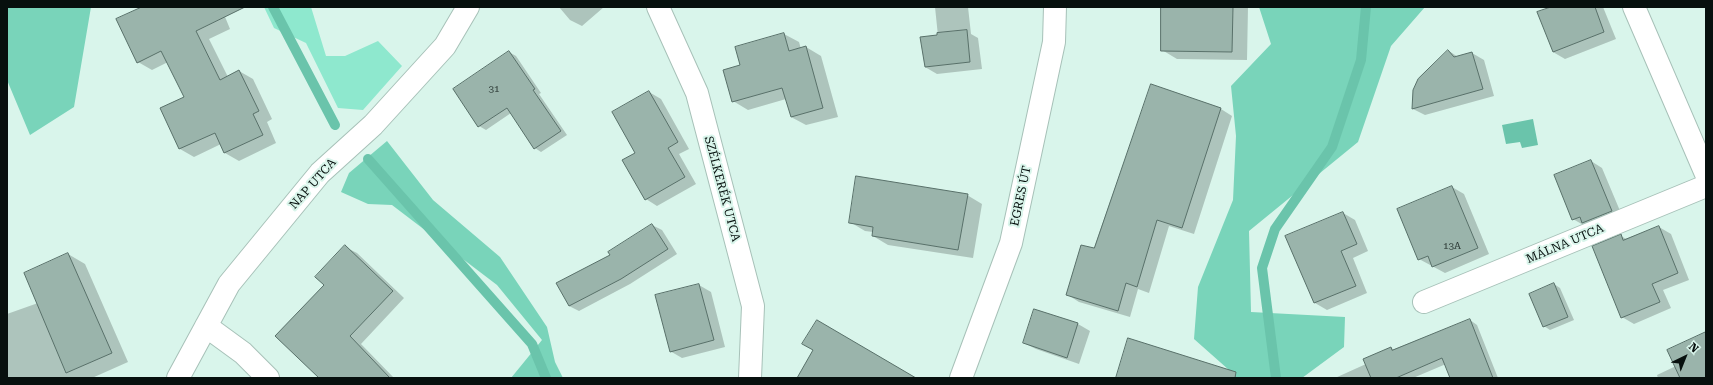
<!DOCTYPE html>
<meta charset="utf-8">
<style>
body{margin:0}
#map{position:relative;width:1713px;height:385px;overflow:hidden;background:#d9f5eb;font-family:"Roboto Serif",serif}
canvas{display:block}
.frame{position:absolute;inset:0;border:8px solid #07100e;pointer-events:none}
.north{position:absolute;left:1665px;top:337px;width:40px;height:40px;-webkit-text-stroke:3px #d9f5eb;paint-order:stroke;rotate:43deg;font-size:11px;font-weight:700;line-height:16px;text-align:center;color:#07100e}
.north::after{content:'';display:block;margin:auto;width:14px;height:18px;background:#07100e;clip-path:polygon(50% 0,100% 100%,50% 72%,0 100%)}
</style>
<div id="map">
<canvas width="1713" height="385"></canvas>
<div class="frame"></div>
<div class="north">N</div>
</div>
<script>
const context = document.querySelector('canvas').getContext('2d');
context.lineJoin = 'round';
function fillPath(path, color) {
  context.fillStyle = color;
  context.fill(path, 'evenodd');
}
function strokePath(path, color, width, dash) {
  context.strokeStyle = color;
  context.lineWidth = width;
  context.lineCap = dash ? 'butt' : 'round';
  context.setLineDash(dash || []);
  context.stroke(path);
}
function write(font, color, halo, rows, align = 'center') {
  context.font = font + ' "Roboto Serif",serif';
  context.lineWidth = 4;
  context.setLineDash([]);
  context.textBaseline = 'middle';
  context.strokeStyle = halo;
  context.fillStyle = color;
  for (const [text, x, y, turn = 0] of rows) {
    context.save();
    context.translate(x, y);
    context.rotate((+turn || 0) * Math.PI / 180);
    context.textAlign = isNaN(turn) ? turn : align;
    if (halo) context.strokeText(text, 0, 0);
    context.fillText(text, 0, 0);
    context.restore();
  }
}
fillPath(new Path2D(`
 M264 7H311L326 56H345L378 41 402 66 363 110 338 108 306 43 274 28Z`), '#8ee8ce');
fillPath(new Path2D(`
 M7 7H91L74 107 30 135 7 80Z
 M1259 7H1425L1391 46 1358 142 1249 231 1251 312 1345 317 1344 347 1302 378H1228L1229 370 1194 339 1198 287 1233 200 1236 136 1231 86 1271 44Z
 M387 141 433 200 500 257 547 327 555 362 563 378H511L542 340 497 285 392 205 368 204 341 192 349 173Z`), '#79d4ba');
fillPath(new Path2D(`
 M1533 119 1538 145 1522 148 1520 142 1506 144 1502 125Z`), '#6ac4ab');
fillPath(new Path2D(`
 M145 7H221L230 29 209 39 228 77 239 71 253 79 272 119 267 122 276 143 239 161 225 153 221 144 194 157 180 149 161 109 185 97 168 62 152 70 138 62Z
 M559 7H604L582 26 570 20Z
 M935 7H968L971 34 978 38 982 69 937 74 925 67 938 36Z
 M1162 7H1248L1247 60 1177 59 1162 50Z
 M1553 7H1603L1616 39 1565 59 1553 52Z
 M784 34 799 42 801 49 806 47 821 56 838 117 806 125 791 117 786 99 748 110 733 101 741 66Z
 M1449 51 1458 57 1472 53 1484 60 1494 96 1425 115 1413 109 1414 90Z
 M509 52 516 56 541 93 539 94 567 135 541 152 535 148 511 113 486 130 479 126Z
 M649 92 661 99 689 149 679 154 696 184 657 206 646 199 636 153Z
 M1221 109 1232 116 1194 234 1169 226 1149 293 1138 289 1130 317 1079 302 1068 295Z
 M1591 161 1602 168 1623 218 1585 226 1573 219Z
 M1452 187 1464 194 1489 254 1445 273 1419 259Z
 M967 195 982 204 973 258 888 245 873 236V232L865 231 850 222Z
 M1343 213 1355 220 1368 251 1353 258 1367 293 1327 310 1315 303 1287 236Z
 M652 225 662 230 677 254 630 284 579 311 569 306 612 256Z
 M1659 227 1671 234 1689 280 1663 290 1671 308 1634 324 1622 317 1621 236 1628 240Z
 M345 247 357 253 404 298 361 344 394 378H321L325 285Z
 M68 254 85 264 128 362 92 378H7V314L38 303Z
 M1554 284 1560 288 1574 320 1550 330 1544 326Z
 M699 285 711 292 725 347 682 358 670 351Z
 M1035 310 1078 324 1090 331 1079 364 1036 349 1024 343Z
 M1470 320 1477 325 1498 378H1451L1446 364 1413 378H1335L1366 364 1391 348 1395 350Z
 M1706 335V378H1658L1657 375 1676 366Z`), '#0003');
strokePath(new Path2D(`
 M273 7 335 125
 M368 159 532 344 546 378
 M1276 378 1262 268 1275 229 1332 147 1361 60 1366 7`), '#6ac4ab', 10);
const building = new Path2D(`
 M142 7H245L196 31 220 80 239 70 259 111 253 114 263 135 224 153 215 133 179 149 160 108 184 97 161 51 137 63 116 19Z
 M1161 7H1233L1232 52 1161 51Z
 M1551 7H1595L1604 32 1553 52 1537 12Z
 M967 30 970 62 925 67 920 37 937 35V33Z
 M784 33 789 51 806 46 823 108 791 117 782 88 732 102 723 70 740 65 735 47Z
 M1448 50 1454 57 1472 52 1483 89 1412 109 1413 90 1418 79Z
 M509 51 535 89 533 90 561 131 534 149 507 108 478 127 453 89Z
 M1151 84 1221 108 1182 228 1157 220 1137 287 1126 283 1118 311 1066 295 1081 245 1094 248Z
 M649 91 678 142 668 148 685 177 645 200 622 160 635 153 612 112Z
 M1591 160 1612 211 1582 223 1580 217 1572 220 1554 175Z
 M856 176 968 194 958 250 872 236 873 227 849 223Z
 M1452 186 1478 248 1432 267 1428 256 1418 260 1397 209Z
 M1343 212 1357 244 1341 251 1356 286 1314 303 1285 236Z
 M652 224 668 249 621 279 569 306 556 283 610 255 608 252Z
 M1659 226 1678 273 1652 284 1660 302 1621 318 1592 246 1621 234 1623 240Z
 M345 245 393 291 350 336 390 378H319L275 336 324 285 315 277Z
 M68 253 112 353 66 373 24 273Z
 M1554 283 1568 317 1543 327 1529 294Z
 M699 284 714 340 670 352 655 295Z
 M1034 309 1078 323 1067 358 1023 343Z
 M1470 319 1493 378H1450L1442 358 1396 378H1371L1363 359 1391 347 1392 350Z
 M817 320 916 378H797L813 350 802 344Z
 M1706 332V378H1680L1667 350Z
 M1128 338 1236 372 1235 378H1116Z`);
fillPath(building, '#9ab4ab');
strokePath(building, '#587069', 1);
const minor = new Path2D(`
 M658 7 697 93 753 306 750 378
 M1634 7 1706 174
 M1424 302 1706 186
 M206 326 243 353 268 378
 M178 378 229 284 320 173 373 125 445 46 468 7
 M961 378 1011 243 1054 42 1055 7`);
strokePath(minor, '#a7c1b8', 24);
strokePath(minor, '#fff', 22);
write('10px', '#2c3935', null, [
 ["31",494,89],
 ["13A",1452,246]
]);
write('12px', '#07100e', '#d9f5eb', [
 ["NAP UTCA",313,184,-48],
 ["SZÉLKERÉK UTCA",722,189,75],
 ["EGRES ÚT",1021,196,-78],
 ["MÁLNA UTCA",1565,244,-23]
]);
</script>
